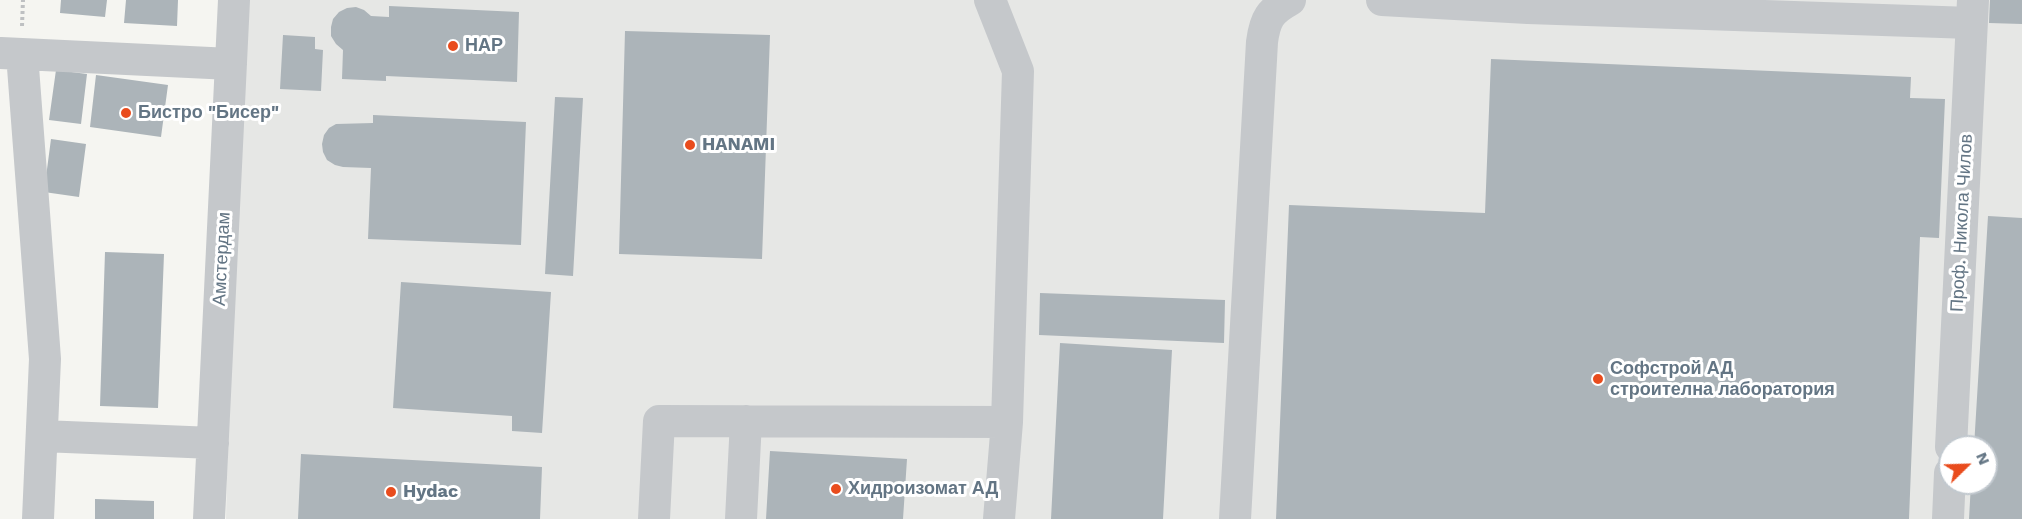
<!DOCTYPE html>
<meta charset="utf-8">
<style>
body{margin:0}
#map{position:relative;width:2022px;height:519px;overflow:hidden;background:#f5f5f1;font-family:"Work Sans",sans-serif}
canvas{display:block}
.north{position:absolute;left:1938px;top:435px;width:60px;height:60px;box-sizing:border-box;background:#fff;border:2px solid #c1c8ce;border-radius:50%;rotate:67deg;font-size:16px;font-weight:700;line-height:24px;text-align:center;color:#637584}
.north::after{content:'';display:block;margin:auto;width:21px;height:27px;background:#e94c1d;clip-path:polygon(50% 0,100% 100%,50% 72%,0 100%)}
</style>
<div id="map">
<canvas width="2022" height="519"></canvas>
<div class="north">N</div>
</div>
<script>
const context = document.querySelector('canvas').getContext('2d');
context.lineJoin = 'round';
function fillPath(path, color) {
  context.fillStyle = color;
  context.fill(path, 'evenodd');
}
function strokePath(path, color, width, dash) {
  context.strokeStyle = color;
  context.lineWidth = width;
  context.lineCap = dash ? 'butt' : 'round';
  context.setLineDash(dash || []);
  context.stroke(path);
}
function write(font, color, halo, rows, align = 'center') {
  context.font = font + ' "Work Sans",sans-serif';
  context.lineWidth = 6;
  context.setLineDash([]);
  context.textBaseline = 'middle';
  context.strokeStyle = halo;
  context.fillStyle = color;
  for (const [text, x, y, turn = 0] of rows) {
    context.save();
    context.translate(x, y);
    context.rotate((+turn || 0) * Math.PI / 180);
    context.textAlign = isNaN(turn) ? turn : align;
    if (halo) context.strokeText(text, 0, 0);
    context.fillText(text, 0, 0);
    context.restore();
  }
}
fillPath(new Path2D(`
 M246 0H2022V519H226L232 276ZM1950 447H1986V483H1950Z`), '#e6e7e5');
fillPath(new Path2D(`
 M61 0H107L105 17 60 13Z
 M126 0H178L177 26 124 23Z
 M1990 0H2022V24L1989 23Z
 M389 6 519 12 517 82 386 76V81L342 79 343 50 336 44 331 36V27L333 19 339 12 347 8 356 7 364 10 371 16 389 17Z
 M625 31 770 35 762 259 619 254Z
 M283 35 315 37V49L323 50 321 91 280 89Z
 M1491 59 1911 77 1910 98 1945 99 1939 238 1920 237 1909 519H1276L1289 205 1485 213Z
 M56 70 87 74 81 124 49 120Z
 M96 75 168 85 161 137 90 127Z
 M555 97 583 98 573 276 545 274Z
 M373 115 526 122 521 245 368 239 371 168 343 167 335 165 327 160 323 152 322 144 324 135 329 128 336 124 373 123Z
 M51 139 86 144 79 197 44 192Z
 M1988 216 2022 218V519H1969L1971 483H1986V447H1974Z
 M105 252 164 254 158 408 100 406Z
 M401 282 551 292 542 433 512 431V416L393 408Z
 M1040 293 1225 300 1224 343 1039 335Z
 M1060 343 1172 350 1163 519H1051Z
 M770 451 907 459 903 519H766Z
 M301 454 542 467 540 519H298Z
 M95 499 154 501V519H95Z`), '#acb4b9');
strokePath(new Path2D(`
 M22 26 23 0`), '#bec0c2', 4, [3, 3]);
strokePath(new Path2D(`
 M990 0 1018 71 1007 422 999 519
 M1382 0 1528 8 1971 23
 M1 53 231 64
 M22 54 45 359 38 519
 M42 436 213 443
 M1951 447 1973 0
 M209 519 234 0
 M654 519 659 421 1007 422
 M741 519 746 421
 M1235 519 1262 42C1265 19 1270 11 1290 0
 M1948 519 1950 473`), '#c5c8cb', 32);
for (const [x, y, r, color] of [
 [453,46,6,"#e94c1d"],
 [126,113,6,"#e94c1d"],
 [690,145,6,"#e94c1d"],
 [1598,379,6,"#e94c1d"],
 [836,489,6,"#e94c1d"],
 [391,492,6,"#e94c1d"]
]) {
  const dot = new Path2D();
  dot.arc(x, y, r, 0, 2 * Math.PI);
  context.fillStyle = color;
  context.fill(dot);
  strokePath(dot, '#fff', 2);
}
write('bold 18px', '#637584', '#fff', [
 ["НАР",465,46],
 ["Бистро \"Бисер\"",138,113],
 ["HANAMI",702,145],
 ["Софстрой АД",1610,369],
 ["строителна лаборатория",1610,390],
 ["Хидроизомат АД",848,489],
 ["Hydac",403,492]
], 'left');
write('18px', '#637584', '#fff', [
 ["Проф. Никола Чилов",1962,223,-87],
 ["Амстердам",222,259,-87]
]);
</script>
